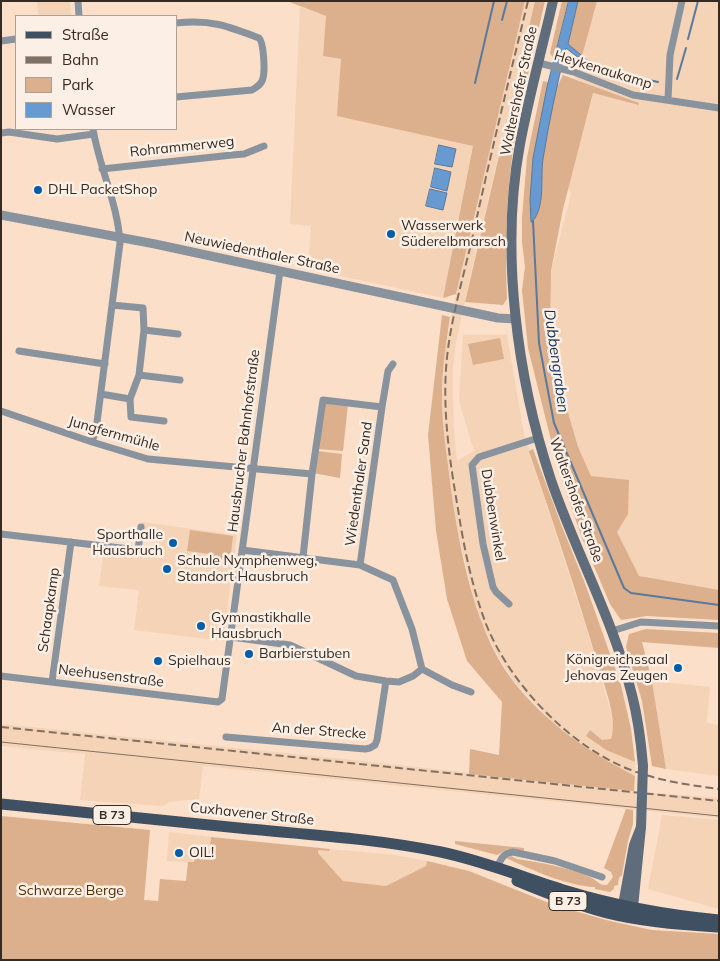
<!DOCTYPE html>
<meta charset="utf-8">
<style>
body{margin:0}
#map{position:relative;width:720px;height:961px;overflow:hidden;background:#fbdfc8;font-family:Mulish,sans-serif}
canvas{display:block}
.frame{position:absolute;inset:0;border:2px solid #352b22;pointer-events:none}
.legend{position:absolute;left:15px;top:15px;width:162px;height:115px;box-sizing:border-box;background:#fbefe6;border:1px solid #aca198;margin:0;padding:6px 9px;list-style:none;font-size:15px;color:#352b22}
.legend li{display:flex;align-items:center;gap:10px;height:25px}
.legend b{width:25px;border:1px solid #aca198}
</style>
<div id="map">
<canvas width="720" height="961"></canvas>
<div class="frame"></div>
<ul class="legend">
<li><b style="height:6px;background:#405063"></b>Straße</li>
<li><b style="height:6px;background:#817062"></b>Bahn</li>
<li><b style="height:14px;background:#dcb08c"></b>Park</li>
<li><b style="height:14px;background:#689ad2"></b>Wasser</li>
</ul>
</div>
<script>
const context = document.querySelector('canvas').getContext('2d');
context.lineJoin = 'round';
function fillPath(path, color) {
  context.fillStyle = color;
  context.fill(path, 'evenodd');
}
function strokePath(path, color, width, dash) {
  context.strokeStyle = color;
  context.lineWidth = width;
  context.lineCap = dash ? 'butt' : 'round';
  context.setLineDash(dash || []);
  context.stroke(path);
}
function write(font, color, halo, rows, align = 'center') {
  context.font = font + ' Mulish,sans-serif';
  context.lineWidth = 5;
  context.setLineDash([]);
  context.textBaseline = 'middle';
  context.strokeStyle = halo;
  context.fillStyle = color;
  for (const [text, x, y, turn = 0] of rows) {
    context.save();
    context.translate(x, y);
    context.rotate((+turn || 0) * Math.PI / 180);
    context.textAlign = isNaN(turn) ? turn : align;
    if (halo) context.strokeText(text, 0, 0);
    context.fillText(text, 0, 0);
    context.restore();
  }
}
fillPath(new Path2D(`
 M37 1H70L71 16H38Z
 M525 1H535L471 272 456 343 453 367V396L454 431 457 461 474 451 459 401 463 335H507L524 434 588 633 611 713 614 732 612 739 602 740 590 730 606 750 635 762V776L600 758 555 725 513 680 499 658 483 625 473 595 457 528 450 481 444 431 442 397 445 349 456 294Z
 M597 1H719V593L638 579 591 479 572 433 563 399 551 338 550 276 571 194 568 187 595 87 574 78Z
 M300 7 326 16 323 56 341 59 448 139 473 146 443 298 308 269 311 226 290 224Z
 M142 522 237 535 223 641 134 630 139 590 99 586 104 548 152 554 154 536 141 534Z
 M652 681 710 687 707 723 719 725V776L666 769Z
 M1 724 344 759 634 791 719 798V818L203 766 199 799 169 802 162 806 80 800 85 754 1 746Z
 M662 815 719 820V909L648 889Z
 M169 832 211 837 209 854 194 863 167 861Z
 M330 849 395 855 427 861 426 866 386 886 343 881 318 853V850L328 851Z`), '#f5d3b7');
fillPath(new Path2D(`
 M287 1H525L456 294 443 298 473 146 337 116 341 59 323 56 326 16Z
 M535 1H545C535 45 524 88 516 132 506 187 505 243 507 299L503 305 465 302Z
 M562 1H569L554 60 550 53Z
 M578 1H597L582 56 568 44Z
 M563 75 639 103V105L593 93 563 209 551 271 550 337 562 392 578 447 591 476 629 480 628 514 617 532 639 576 719 590V620L647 616 621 620 610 604 582 538 559 472 528 348 522 290 525 267 522 242V218L527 157 543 81 558 85Z
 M442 315 450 317C446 343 442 370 442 397 442 419 445 442 448 465 456 532 471 626 513 681 547 724 587 751 635 776L634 791 469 774 470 749 499 755 502 702 467 661 447 599 436 531 428 435Z
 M500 338 504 359 473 365 468 344Z
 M324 401 348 404 343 451 317 449Z
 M533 449 561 524 586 586 621 685 631 729 635 762 606 750 586 736 590 730 602 740 611 739C618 718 604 686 598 665 577 593 553 522 529 451Z
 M317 451 342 454 340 478 313 473Z
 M190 530 233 536 230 561 210 558V554L187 551Z
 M646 629 719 633V648L642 642 652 681 666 769 652 766 642 701 626 647 629 634Z
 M626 809 633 810V824L628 841 622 875 619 878 618 885 614 886V889L610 892 595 889V887C567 886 532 870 506 858L511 856 517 859C542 863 567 867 590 877 597 880 599 886 607 885L613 877 611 872 604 868Z
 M1 816 150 830 144 900 158 901 160 879 186 881 188 862H194L195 852 209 853 211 837 330 849 329 851 318 850V853L343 881 386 886 426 866 427 861 469 871 554 905 610 921 652 930 719 934V960H1Z
 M455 841 524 848V851L508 849 497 855 455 844Z`), '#dcb08c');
const water = new Path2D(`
 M569 1H578L568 44 587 60 612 70 613 72 585 63 566 48C557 85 549 121 543 159 540 179 546 206 532 222H531L530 199 533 158 547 87Z
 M439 145 456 149 452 167 435 164Z
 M435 168 451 172 447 191 431 187Z
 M430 189 447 193 443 210 426 206Z`);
fillPath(water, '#689ad2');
strokePath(water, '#59799d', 1);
strokePath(new Path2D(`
 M502 20 507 1
 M688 39 698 1
 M613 72 658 82
 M677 79 686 48
 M475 83 494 1
 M533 221 539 343 554 423 624 588 631 593 719 605`), '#59799d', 2);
strokePath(new Path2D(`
 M78 1 79 16
 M176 23C210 19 228 26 259 38 264 43 265 71 263 78 262 84 257 87 252 90L176 97
 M1 41 16 39
 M539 63 574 72 633 95 719 108
 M668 100 670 55 682 1
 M1 133 9 132 57 139 94 134
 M102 169 232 155 244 154 264 146
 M112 305 143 308 144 330 139 375 130 399
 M144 330 178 334
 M19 351 105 364
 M139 375 180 380
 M101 394 130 399 131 417 164 421
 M382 407 388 371 393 364
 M1 411 92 442 148 459 312 474
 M92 442 96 430 120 243C118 204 99 167 93 129
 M1 534 138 550 141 527
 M242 550 360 565 393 580 412 629 422 669
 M303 557 312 474 323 400 382 407 360 565
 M509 604 496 592 493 587 483 544 472 465 479 457 538 438
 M612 631 641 622 719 626
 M231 637 290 645 356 676 386 681 399 682 413 676 422 669
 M422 669 452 685 471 692
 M1 676 218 702 222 699 280 271
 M52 682 71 542
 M226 737 365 749 370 748 375 745 377 740 386 681
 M497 869C500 860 503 853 513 852L555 861 602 877`), '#89939e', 7);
strokePath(new Path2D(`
 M1 215 155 244 498 318 516 319`), '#89939e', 9);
strokePath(new Path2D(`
 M553 1C542 49 529 96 520 144 500 251 517 378 551 480 576 553 614 621 632 695 638 718 641 742 643 766
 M641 827 633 907 631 914 627 917 623 905 634 845Z`), '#5e6c7b', 10);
strokePath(new Path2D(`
 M1 804C84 812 167 821 249 829 313 835 378 839 441 852 484 861 525 878 567 891 616 906 668 915 719 920
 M517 881C546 893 576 905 607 913 643 922 680 925 717 927`), '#405063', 11);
strokePath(new Path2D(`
 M1 742 719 816`), '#817062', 1);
strokePath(new Path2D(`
 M528 1C509 79 490 157 473 235 463 279 449 324 446 369 443 416 450 463 458 509 464 548 472 587 486 624 510 684 570 747 631 770 660 781 689 785 719 789
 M1 727 719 801`), '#817062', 2, [8, 4]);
strokePath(new Path2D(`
 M641 827 643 766`), '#5e6c7b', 10);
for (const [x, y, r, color] of [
 [38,190,5,"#005daa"],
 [391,234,5,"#005daa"],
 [173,543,5,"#005daa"],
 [167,569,5,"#005daa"],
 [201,626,5,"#005daa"],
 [249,654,5,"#005daa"],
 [158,661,5,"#005daa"],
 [678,668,5,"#005daa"],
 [179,853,5,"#005daa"]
]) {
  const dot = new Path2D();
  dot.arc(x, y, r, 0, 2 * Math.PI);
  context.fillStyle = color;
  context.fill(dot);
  strokePath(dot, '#fbefe6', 2);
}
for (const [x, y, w] of [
 [112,815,38],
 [568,901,38]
]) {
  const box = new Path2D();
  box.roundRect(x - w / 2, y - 9.5, w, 19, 4);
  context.fillStyle = '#fbefe6';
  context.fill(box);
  strokePath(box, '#352b22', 1);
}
write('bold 12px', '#352b22', null, [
 ["B 73",112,815],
 ["B 73",568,901]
]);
write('14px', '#352b22', '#fbefe6', [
 ["Heykenaukamp",603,70,17],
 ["Waltershofer Straße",519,91,-78],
 ["Rohrammerweg",182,147,-6],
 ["Neuwiedenthaler Straße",262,253,12],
 ["Jungfernmühle",114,434,16],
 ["Hausbrucher Bahnhofstraße",244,441,-83],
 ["Wiedenthaler Sand",359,484,-82],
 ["Waltershofer Straße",576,500,70],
 ["Dubbenwinkel",493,515,81],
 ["Schaapkamp",49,610,-82],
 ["Neehusenstraße",111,676,7],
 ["An der Strecke",319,731,4],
 ["Cuxhavener Straße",252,814,6]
]);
write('14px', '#352b22', '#fbefe6', [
 ["DHL PacketShop",48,190],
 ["Wasserwerk",401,226],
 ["Süderelbmarsch",401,242],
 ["Sporthalle",163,535,"right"],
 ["Hausbruch",163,551,"right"],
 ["Schule Nymphenweg,",177,561],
 ["Standort Hausbruch",177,577],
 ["Gymnastikhalle",211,618],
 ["Hausbruch",211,634],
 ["Barbierstuben",259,654],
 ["Königreichssaal",668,660,"right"],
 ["Jehovas Zeugen",668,676,"right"],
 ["Spielhaus",168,661],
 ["OIL!",189,853]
], 'left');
write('14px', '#542d01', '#fbefe6', [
 ["Schwarze Berge",71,891]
]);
write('italic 15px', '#103459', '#fbefe6', [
 ["Dubbengraben",556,361,82]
]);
</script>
